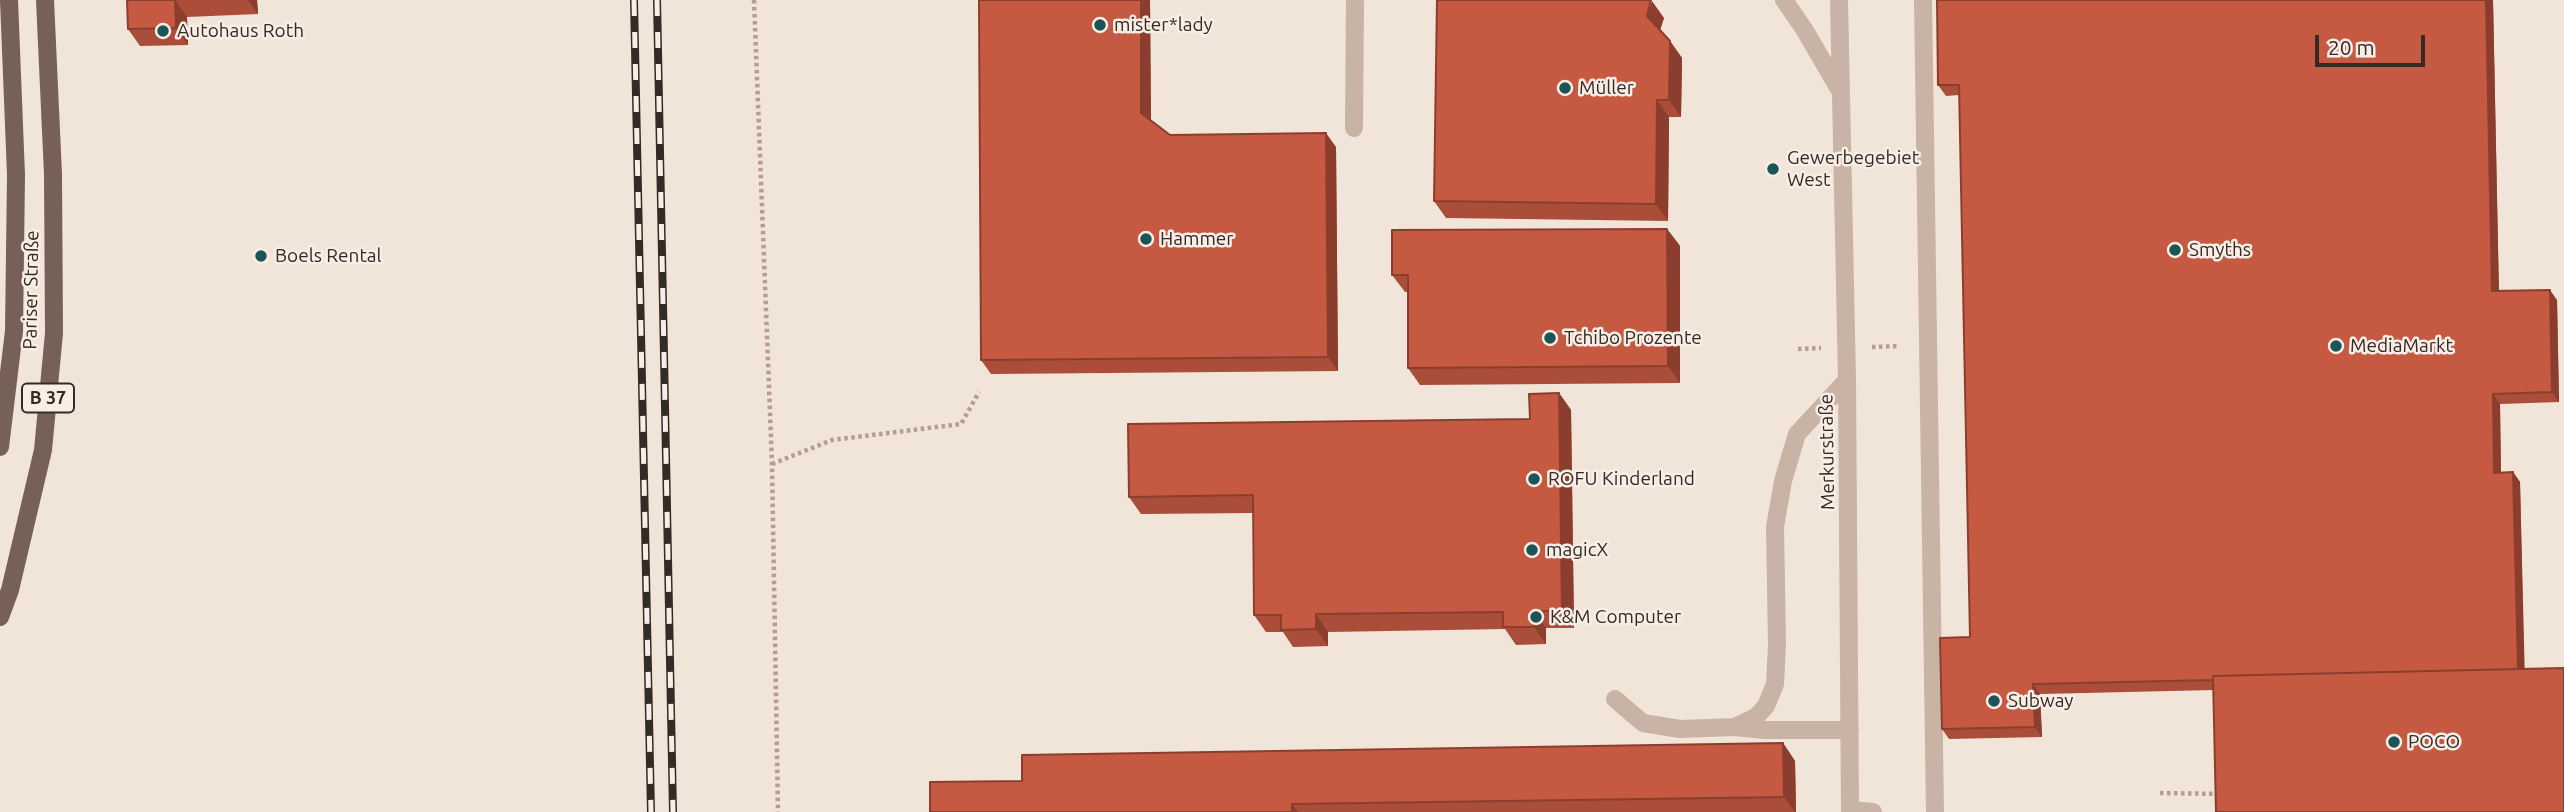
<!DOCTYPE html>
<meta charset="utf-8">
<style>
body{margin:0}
#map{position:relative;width:2564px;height:812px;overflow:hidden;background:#f1e4d8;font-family:Ubuntu,sans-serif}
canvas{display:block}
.scale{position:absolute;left:2315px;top:35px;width:110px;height:32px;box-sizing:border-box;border:4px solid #342a26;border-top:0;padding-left:9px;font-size:21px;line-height:24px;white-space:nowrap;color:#342a26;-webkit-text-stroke:5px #f9eee5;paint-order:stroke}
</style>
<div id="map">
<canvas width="2564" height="812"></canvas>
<div class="scale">20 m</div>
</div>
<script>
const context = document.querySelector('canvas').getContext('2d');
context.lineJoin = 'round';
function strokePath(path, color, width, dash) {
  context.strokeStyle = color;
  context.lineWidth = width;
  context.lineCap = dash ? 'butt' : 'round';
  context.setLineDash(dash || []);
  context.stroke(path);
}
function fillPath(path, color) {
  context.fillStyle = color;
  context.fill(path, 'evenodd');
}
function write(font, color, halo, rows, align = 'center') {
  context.font = font + ' Ubuntu,sans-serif';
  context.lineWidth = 5;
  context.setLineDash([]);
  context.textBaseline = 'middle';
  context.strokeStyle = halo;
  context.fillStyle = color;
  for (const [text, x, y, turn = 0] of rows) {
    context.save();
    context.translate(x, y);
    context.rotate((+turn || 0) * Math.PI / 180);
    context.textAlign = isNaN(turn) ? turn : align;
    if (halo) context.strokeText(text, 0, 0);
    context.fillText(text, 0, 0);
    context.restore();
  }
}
strokePath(new Path2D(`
 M754 0 772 464 778 812
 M1773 169H1781
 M1872 347 1900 346
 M1798 349 1821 348
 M772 464 832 440 961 424 979 392
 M2160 793 2222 794`), '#b59d8f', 4.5, [3.5, 3.5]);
strokePath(new Path2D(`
 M1784 0 1804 29 1839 89
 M1839 0 1847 380 1850 812
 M1923 0 1935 812
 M1354 128 1355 0
 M1615 699 1643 723 1680 729 1735 727 1764 730H1850
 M1735 727 1756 717 1766 706 1775 684 1777 645 1775 527 1783 481 1797 434 1847 380
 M1850 810 1873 812`), '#c9b3a5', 18);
strokePath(new Path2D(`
 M0 447 14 331 16 175 9 0
 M0 617 10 590 43 450 54 333 53 174 45 0`), '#766057', 18);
const rail = new Path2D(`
 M634 0 651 812
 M657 0 673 812`);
strokePath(rail, '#342a26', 8);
strokePath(rail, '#f9eee5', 5, [16]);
fillPath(new Path2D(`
 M127 0H257L258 14 187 17 188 45 140 46 128 29Z
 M979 0H1150L1151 121 1170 135 1336 147 1338 371 991 374 981 360Z
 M2493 0 2499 291 2557 300 2559 402 2500 404 2501 473 2513 472 2520 482 2524 669 2214 690 2040 694 2042 737 1949 739 1942 729 1970 637 1959 95 1946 96 1938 85Z
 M1664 18 1660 30 1670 41 1682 58 1681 117H1669L1668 221 1446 218 1434 201Z
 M1667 229 1680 246V383L1420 385 1408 368V292H1405L1392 275Z
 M1559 393 1571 410 1574 628H1546V644L1516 645 1505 629 1328 632V646L1293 647 1283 632H1266L1254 615 1253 513 1141 514 1129 497 1530 419Z
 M1783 743 1795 761 1796 812H930L1022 781Z`), '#aa4d39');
fillPath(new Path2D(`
 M175 0 187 17 188 45 176 28Z
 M248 0H257L258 14Z
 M1141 0H1150L1151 127 1141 113Z
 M2486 0H2493L2499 301 2492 291Z
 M1652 1 1664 18 1659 33 1647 16Z
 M1670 41 1682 58 1681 117 1669 100Z
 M1657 100 1669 117 1668 221 1656 204Z
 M1326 133 1336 147 1338 371 1328 357Z
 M1667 229 1680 246V383L1668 366Z
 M2550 290 2557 300 2559 402 2552 392Z
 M1559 393 1571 410 1574 628 1562 611Z
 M2493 394 2500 404 2501 483 2494 473Z
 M2513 472 2520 482 2525 683 2518 673Z
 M1534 611 1546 628V644L1534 627Z
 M1316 614 1328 632V646L1316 629Z
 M2033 684 2040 694 2042 737 2035 727Z
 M1783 743 1795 761 1796 812H1795L1784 797Z
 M1292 804 1298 812H1292Z`), '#8b3e2e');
const building = new Path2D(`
 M127 0H175L176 28 128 29Z
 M979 0H1141V113L1170 135 1326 133 1328 357 981 360Z
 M1437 0H1651L1647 16 1670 41 1669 100H1657L1656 204 1434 201Z
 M1937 0H2486L2492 291 2550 290 2552 392 2493 394 2494 473 2513 472 2518 669 2213 676V680L2033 684 2035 727 1942 729 1940 638 1970 637 1959 85H1938Z
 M1667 229 1668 366 1408 368V275H1392V230Z
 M1559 393 1562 611H1534V627H1503V612L1316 614V629L1281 630V615H1254L1253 495 1129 497 1128 424 1530 419 1529 394Z
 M2564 668V812H2216L2213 676Z
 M1783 743 1784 797 1292 804V812H930V782L1022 781V755Z`);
fillPath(building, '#c65942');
strokePath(building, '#8b3e2e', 2);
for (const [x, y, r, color] of [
 [1100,25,7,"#1c5556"],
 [163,31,7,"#1c5556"],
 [1565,88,7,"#1c5556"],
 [1773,169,7,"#1c5556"],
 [1146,239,7,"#1c5556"],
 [2175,250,7,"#1c5556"],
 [261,256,7,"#1c5556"],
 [1550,338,7,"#1c5556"],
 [2336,346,7,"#1c5556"],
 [1534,479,7,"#1c5556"],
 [1532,550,7,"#1c5556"],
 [1536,617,7,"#1c5556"],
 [1994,701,7,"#1c5556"],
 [2394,742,7,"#1c5556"]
]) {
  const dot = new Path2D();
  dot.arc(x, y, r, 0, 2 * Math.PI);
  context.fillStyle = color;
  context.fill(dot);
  strokePath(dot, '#f9eee5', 2.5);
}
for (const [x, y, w] of [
 [48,398,52]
]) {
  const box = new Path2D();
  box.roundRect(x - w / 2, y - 14.5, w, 29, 5);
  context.fillStyle = '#f9eee5';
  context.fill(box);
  strokePath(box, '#342a26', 2);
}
write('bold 18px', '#342a26', null, [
 ["B 37",48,398]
]);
write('19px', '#342a26', '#f9eee5', [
 ["mister*lady",1114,25],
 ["Autohaus Roth",177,31],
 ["Müller",1579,88],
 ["Gewerbegebiet",1787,158],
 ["West",1787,180],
 ["Hammer",1160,239],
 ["Smyths",2189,250],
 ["Boels Rental",275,256],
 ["Tchibo Prozente",1564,338],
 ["MediaMarkt",2350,346],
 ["ROFU Kinderland",1548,479],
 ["magicX",1546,550],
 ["K&M Computer",1550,617],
 ["Subway",2008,701],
 ["POCO",2408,742]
], 'left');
write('19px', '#342a26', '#f9eee5', [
 ["Pariser Straße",31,290,-89],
 ["Merkurstraße",1827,452,-91]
]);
</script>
